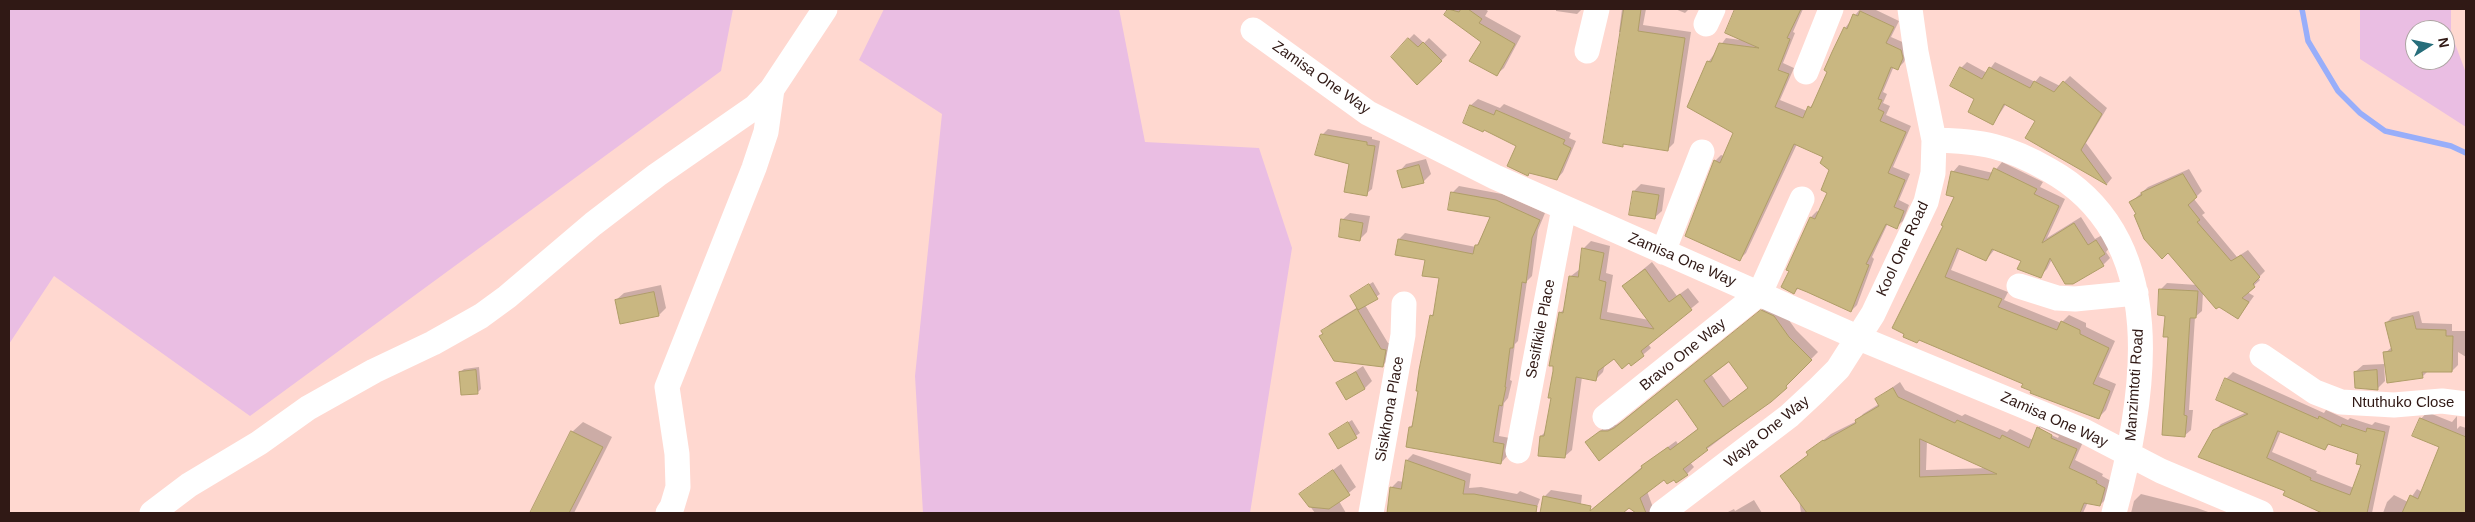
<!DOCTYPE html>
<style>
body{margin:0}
#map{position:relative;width:2475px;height:522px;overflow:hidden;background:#ffd8d0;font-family:Arial,sans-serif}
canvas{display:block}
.frame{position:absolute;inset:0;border:10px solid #301915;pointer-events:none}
.north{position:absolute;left:2405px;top:20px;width:50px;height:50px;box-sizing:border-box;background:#fff;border:1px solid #aca3a1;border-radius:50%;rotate:80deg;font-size:14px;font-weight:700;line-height:20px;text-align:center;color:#301915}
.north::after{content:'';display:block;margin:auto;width:18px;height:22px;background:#276e7b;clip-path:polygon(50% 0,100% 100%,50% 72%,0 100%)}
</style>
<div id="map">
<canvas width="2475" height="522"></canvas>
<div class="frame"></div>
<div class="north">N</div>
</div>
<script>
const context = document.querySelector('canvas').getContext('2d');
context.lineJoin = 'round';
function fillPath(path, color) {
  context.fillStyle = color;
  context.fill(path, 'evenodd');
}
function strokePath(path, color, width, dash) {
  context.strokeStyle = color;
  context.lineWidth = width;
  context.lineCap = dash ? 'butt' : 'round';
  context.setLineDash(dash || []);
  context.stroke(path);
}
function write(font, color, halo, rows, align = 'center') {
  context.font = font + ' Arial,sans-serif';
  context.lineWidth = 4.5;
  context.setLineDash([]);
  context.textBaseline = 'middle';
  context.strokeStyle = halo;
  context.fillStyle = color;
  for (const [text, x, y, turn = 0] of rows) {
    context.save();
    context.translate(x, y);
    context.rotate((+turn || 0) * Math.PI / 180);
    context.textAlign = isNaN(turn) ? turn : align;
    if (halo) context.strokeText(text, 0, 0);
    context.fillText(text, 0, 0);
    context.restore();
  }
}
fillPath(new Path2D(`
 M9 9H733L721 71 250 416 54 276 9 344Z
 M884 9H1119L1145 142 1259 148 1292 248 1250 513H923L915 376 942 114 859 60Z
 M2360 9H2451V33L2466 73V127L2360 59ZM2415 30H2445V60H2415Z`), '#eabee3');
fillPath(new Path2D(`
 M1450 9H1485L1488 11 1485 16 1521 36 1504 68 1496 75 1482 42 1446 15Z
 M1556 9H1582L1577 14 1556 11Z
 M1622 9H1646L1643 25 1691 32 1674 143 1667 150 1625 143 1622 146 1621 32H1619Z
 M1675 9H1689L1685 13Z
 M1736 9H1803L1793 32 1795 33 1783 63 1794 68 1780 100 1807 111 1816 100 1845 28 1860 9H1874L1899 21 1891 37 1907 44 1908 51 1904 62 1898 68 1894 66 1883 92 1887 94 1883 103 1890 106 1886 115 1911 126 1893 167 1910 174 1899 200 1909 205 1903 221 1896 227 1888 223 1872 257 1874 259 1857 305 1851 311 1799 288 1794 292 1790 270 1788 269 1811 217 1817 211 1819 212 1829 192 1831 169 1825 156 1797 144 1746 253 1740 259 1715 161 1721 155 1724 156 1735 133 1709 61 1726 38 1741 40 1727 32Z
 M1414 34 1424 43 1429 38 1447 55 1417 84 1409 39Z
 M1967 62 1987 73 1995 62 2035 82 2040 76 2060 86 2070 76 2107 108 2086 143 2112 178 2107 184 2027 137 2036 120 2006 104 1993 124 1976 99 1961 68Z
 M1478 99 1500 108 1504 104 1571 133 1569 138 1576 141 1563 172 1557 179 1517 145 1485 129 1464 123 1471 105Z
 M1328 129 1372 137V139L1380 141 1372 189 1366 194 1351 164 1322 135Z
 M1426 159 1431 174 1423 182 1399 172 1406 164Z
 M2002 162 2043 182 2040 187 2065 199 2047 238 2081 217 2095 239 2104 234 2111 246 2106 252 2110 258 2103 265 2052 259 2047 269 2040 276 2023 261 1995 249 1986 260 1960 248 1951 270 2008 292 2004 300 2061 323 2069 315 2086 323V327L2115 341 2099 377 2116 384 2106 410 2099 417 2032 390 2024 383 1920 339 1945 225 1956 196 1953 172 1959 165 1993 173Z
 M2189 169 2202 191 2194 199 2205 213 2202 215 2237 257 2248 250 2265 271 2258 278 2260 280 2247 292 2254 296 2238 318 2203 292 2202 311 2195 317 2189 410H2193L2191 430 2184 436 2161 289 2167 283 2197 285 2137 213 2131 202 2148 187Z
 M1641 184 1665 188 1662 211 1654 218 1634 191Z
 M1459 186 1502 194 1545 213 1538 230 1532 276 1527 281 1518 341 1515 344 1510 380 1512 381 1508 398 1504 403 1499 436 1510 438 1507 456 1501 463 1410 427 1413 424 1431 316 1435 312 1441 277 1426 259 1399 239 1405 233 1476 247 1492 216 1452 193Z
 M1350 213 1370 216 1367 232 1360 239 1342 220Z
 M1591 241 1610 246 1606 273 1613 275 1607 312 1649 320 1623 286 1652 262 1677 296 1688 288 1699 302 1648 344 1651 348 1632 364 1629 361 1615 357 1605 364 1603 372 1596 379 1582 377 1572 450 1564 457 1541 436 1546 431 1552 397 1560 313 1566 307 1571 276 1580 269 1583 249Z
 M1373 282 1380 294 1365 305 1388 343 1392 344 1389 359 1382 366 1323 331 1330 324 1358 307 1351 296Z
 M661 285 666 308 659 315 616 300 624 293Z
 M1769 304 1781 309 1796 330 1818 352 1770 401 1690 462 1694 467 1687 474 1674 479 1664 478 1647 491 1655 513H1638L1629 507 1621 513H1588L1650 460 1676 441 1678 444 1699 428 1677 398 1586 442 1609 424 1616 425 1622 421ZM1730 360 1749 387 1731 401 1711 374Z
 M2419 311 2422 323 2452 324V331H2466V357L2458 352V365L2452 371 2429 370 2423 376 2385 353 2393 346 2386 323 2392 317Z
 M2384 364 2385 381 2378 388 2355 372 2363 365Z
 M1363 366 1372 381 1365 388 1347 398 1338 383Z
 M479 367 481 389 478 392 460 372 464 369Z
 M2233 372 2324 413 2326 410 2348 420 2350 418 2372 425 2375 422 2390 426 2372 513H2317L2319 510 2287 490 2214 431 2221 424 2247 412 2226 379ZM2281 431 2325 449 2330 443 2360 453 2363 465 2354 488 2316 473 2317 471 2272 452Z
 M1900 382 1905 390 1962 416 1965 414 2007 432 2010 429 2033 440 2038 428 2045 421 2083 442 2075 460 2103 474 2102 476 2111 481 2107 498 2100 505 2088 502 2083 513H1801L1799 499 1808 452 1831 434 1857 421 1863 414 1879 404 1876 399ZM2040 427 2059 436 2058 438 2040 430ZM1927 440 1988 468 1926 470Z
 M2427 412 2452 422 2457 416V429L2460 426 2466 428V513H2383L2387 502 2394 495 2408 502 2417 489 2422 492 2441 446 2421 419Z
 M1352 420 1360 433 1338 448 1330 434Z
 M583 422 612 437 574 513H531L572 432Z
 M1413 454 1471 474 1469 488 1481 487 1517 494 1520 491 1540 499 1535 513H1389L1391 488 1398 481 1404 482 1407 460Z
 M1341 464 1356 487 1339 501 1346 513H1315L1301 494Z
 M1551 490 1582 495 1580 513H1541L1544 497Z
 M2141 494 2197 508 2211 513H2131L2134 501Z
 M1754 500 1762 513H1726L1734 509 1735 511Z`), '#0003');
strokePath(new Path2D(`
 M2302 9 2308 41 2338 91 2360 113 2385 131 2451 146 2466 153`), '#98aefa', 5.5);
const building = new Path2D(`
 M1448 9 1459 12 1461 9H1468L1482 19 1479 23 1515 44 1497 76 1469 61 1481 42 1444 15Z
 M1624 9H1641L1638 31 1685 38 1668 151 1623 144V147L1603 143Z
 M1735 9H1801L1787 38 1790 39 1778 70 1789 74 1775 107 1803 118 1808 106 1811 108 1827 72 1824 70 1832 52 1844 27 1847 29 1853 14 1858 16 1860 11 1894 27 1886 43 1901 50 1903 58 1898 70 1891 67 1878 99 1882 100 1878 109 1884 112 1880 121 1906 132 1888 173 1905 180 1894 207 1904 211 1897 229 1886 224 1866 264 1869 265 1851 312 1807 292 1797 288 1794 294 1781 287 1789 271 1786 270 1810 217 1815 219 1827 193 1821 190 1829 170 1820 163 1823 157 1794 144 1740 261 1685 236 1714 160 1720 163 1733 133 1687 107 1707 61 1711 62 1719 43 1759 48 1725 33Z
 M1408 38 1418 47 1423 42 1442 61 1417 85 1391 57Z
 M1960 67 1982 79 1989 67 2030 88 2034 81 2054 92 2063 81 2102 114 2081 150 2107 185 2025 138 2035 121 2004 104 1993 125 1968 112 1974 99 1950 86Z
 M1470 105 1494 115 1496 110 1565 140 1563 144 1571 148 1557 180 1529 173 1528 176 1507 166 1516 146 1484 130 1483 132 1463 123Z
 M1321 134 1367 142V145L1375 146 1367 196 1344 192 1349 164 1315 155Z
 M1419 165 1424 183 1402 188 1397 171Z
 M1994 168 2037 189 2034 194 2059 206 2042 243 2074 223 2088 245 2096 240 2105 254 2099 258 2104 266 2073 284H2065L2050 258 2041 278 2017 269 2021 261 1992 249 1986 261 1957 248 1945 277 2002 299 1998 307 2057 330 2061 321 2080 330V334L2109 348 2093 384 2110 391 2099 419 2030 393 2031 391 2021 387 2023 384 1919 340 1917 343 1903 337 1904 334 1892 328 1943 226 1941 225 1954 197 1946 195 1951 171 1988 180Z
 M2183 174 2197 197 2188 205 2200 220 2197 222 2231 261 2241 255 2260 277 2253 284 2255 287 2242 298 2249 302 2238 319 2219 307 2216 309 2168 253 2162 259 2144 239 2134 215 2136 214 2129 202 2142 195 2141 193Z
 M1633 191 1659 195 1655 219 1629 215Z
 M1451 192 1496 200 1540 220 1532 238 1526 283 1522 282 1513 348H1510L1505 387H1506L1502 406 1499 405 1493 442 1504 444 1501 464 1406 447 1409 427H1412L1418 391H1416L1419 370 1430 315 1433 316 1439 278 1422 276 1425 260 1395 255 1398 239 1473 254 1475 245H1478L1490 217 1448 210Z
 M1341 219 1363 223 1360 241 1339 237Z
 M1582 248 1604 253 1599 280 1606 282 1600 319 1654 329 1622 286 1645 269 1669 302 1680 294 1692 310 1641 351 1644 356 1631 366 1629 363 1622 369 1614 359 1598 371 1596 381 1576 377 1565 458 1538 456 1540 436H1544L1551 398H1548L1553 371V366H1549L1559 312 1563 313 1569 276 1578 277Z
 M1369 284 1378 299 1358 310 1350 296Z
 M2159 289 2198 291 2196 318H2190L2184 415 2187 416 2185 437 2162 435 2168 337H2163L2165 316 2158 315Z
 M654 292 659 316 620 324 615 300Z
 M1357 309 1381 349 1386 350 1383 367 1334 361 1319 336 1323 334 1321 331Z
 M1761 310 1774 316 1789 337 1812 360 1786 386 1787 388 1771 402 1706 448 1708 450 1683 469 1688 475 1676 483 1674 480 1667 484 1664 480 1640 498 1646 513H1636L1629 508 1623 513H1540L1543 496 1591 506 1590 511 1642 468 1641 466 1668 447 1670 450 1698 429 1677 399 1599 461 1585 442 1600 431H1608L1614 428ZM1729 362 1748 388 1723 407 1704 381Z
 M2413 316 2416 329 2446 330V336H2453L2452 372H2422L2423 378 2387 383 2383 352 2392 351 2385 323Z
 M476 370 478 394 461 395 459 372Z
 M2377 370 2378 390 2355 388 2354 372Z
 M1356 372 1365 389 1346 400 1336 383Z
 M2225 378 2318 419 2319 416 2341 427 2342 424 2366 432 2367 428 2385 432 2367 513H2322L2283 495 2285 491 2198 457 2213 430 2248 414 2216 400ZM2278 431 2325 450 2328 444 2358 454 2356 464 2361 465 2350 495 2310 480 2311 478 2267 458Z
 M1893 388 1898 397 1955 423 1957 420 1991 435 2000 439 2002 435 2029 448 2037 427 2052 435 2051 438 2077 449 2069 468 2097 481 2096 483 2105 488 2100 506 2084 503 2080 513H1807L1780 476 1808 455 1806 452 1823 440 1824 441 1856 423 1855 420 1879 406 1875 399ZM1920 439 1997 474 1920 477Z
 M2420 418 2466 437V513H2402L2410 495 2418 499 2439 447 2412 436Z
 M1348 422 1357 438 1338 449 1329 434Z
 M571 431 603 447 569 513H530Z
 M1406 460 1465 481 1463 494H1474L1537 506 1536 513H1387L1390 487 1401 489Z
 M1333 470 1350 495 1329 509 1309 507 1299 494Z`);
fillPath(building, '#c9b781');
strokePath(building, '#af9d67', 1);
strokePath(new Path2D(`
 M1706 24 1713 9
 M1253 30 1368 113 1495 177 1859 338 2084 431 2161 471 2261 513
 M1587 51 1597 9
 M1806 72 1831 9
 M1934 140C1982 141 2007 146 2049 170 2173 239 2145 400 2114 513
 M1663 252 1702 152
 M2019 286 2057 298 2075 299 2136 293
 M2262 356 2315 392 2341 402 2394 405 2442 401 2466 404
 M1605 417 1760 293 1802 199
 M1518 451 1564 208
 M152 513 189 485 259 443 308 408 374 371 433 343 481 316 507 297 593 224 657 175 755 107 772 89 825 9
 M668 513 672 507 678 487 677 454 667 387 754 168 766 132 772 89
 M1371 513 1403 335 1404 304
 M1662 513 1789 416 1817 390 1838 369 1873 314 1926 202 1933 173 1934 140 1916 52 1910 9`), '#fff', 25);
write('15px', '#301915', '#fff', [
 ["Zamisa One Way",1321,78,35],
 ["Kool One Road",1903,249,-65],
 ["Zamisa One Way",1682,260,23],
 ["Sesifikile Place",1541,329,-79],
 ["Bravo One Way",1683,355,-39],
 ["Manzimtoti Road",2135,385,-86],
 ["Ntuthuko Close",2403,403],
 ["Sisikhona Place",1390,409,-80],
 ["Zamisa One Way",2054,420,24],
 ["Waya One Way",1767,432,-39]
]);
</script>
